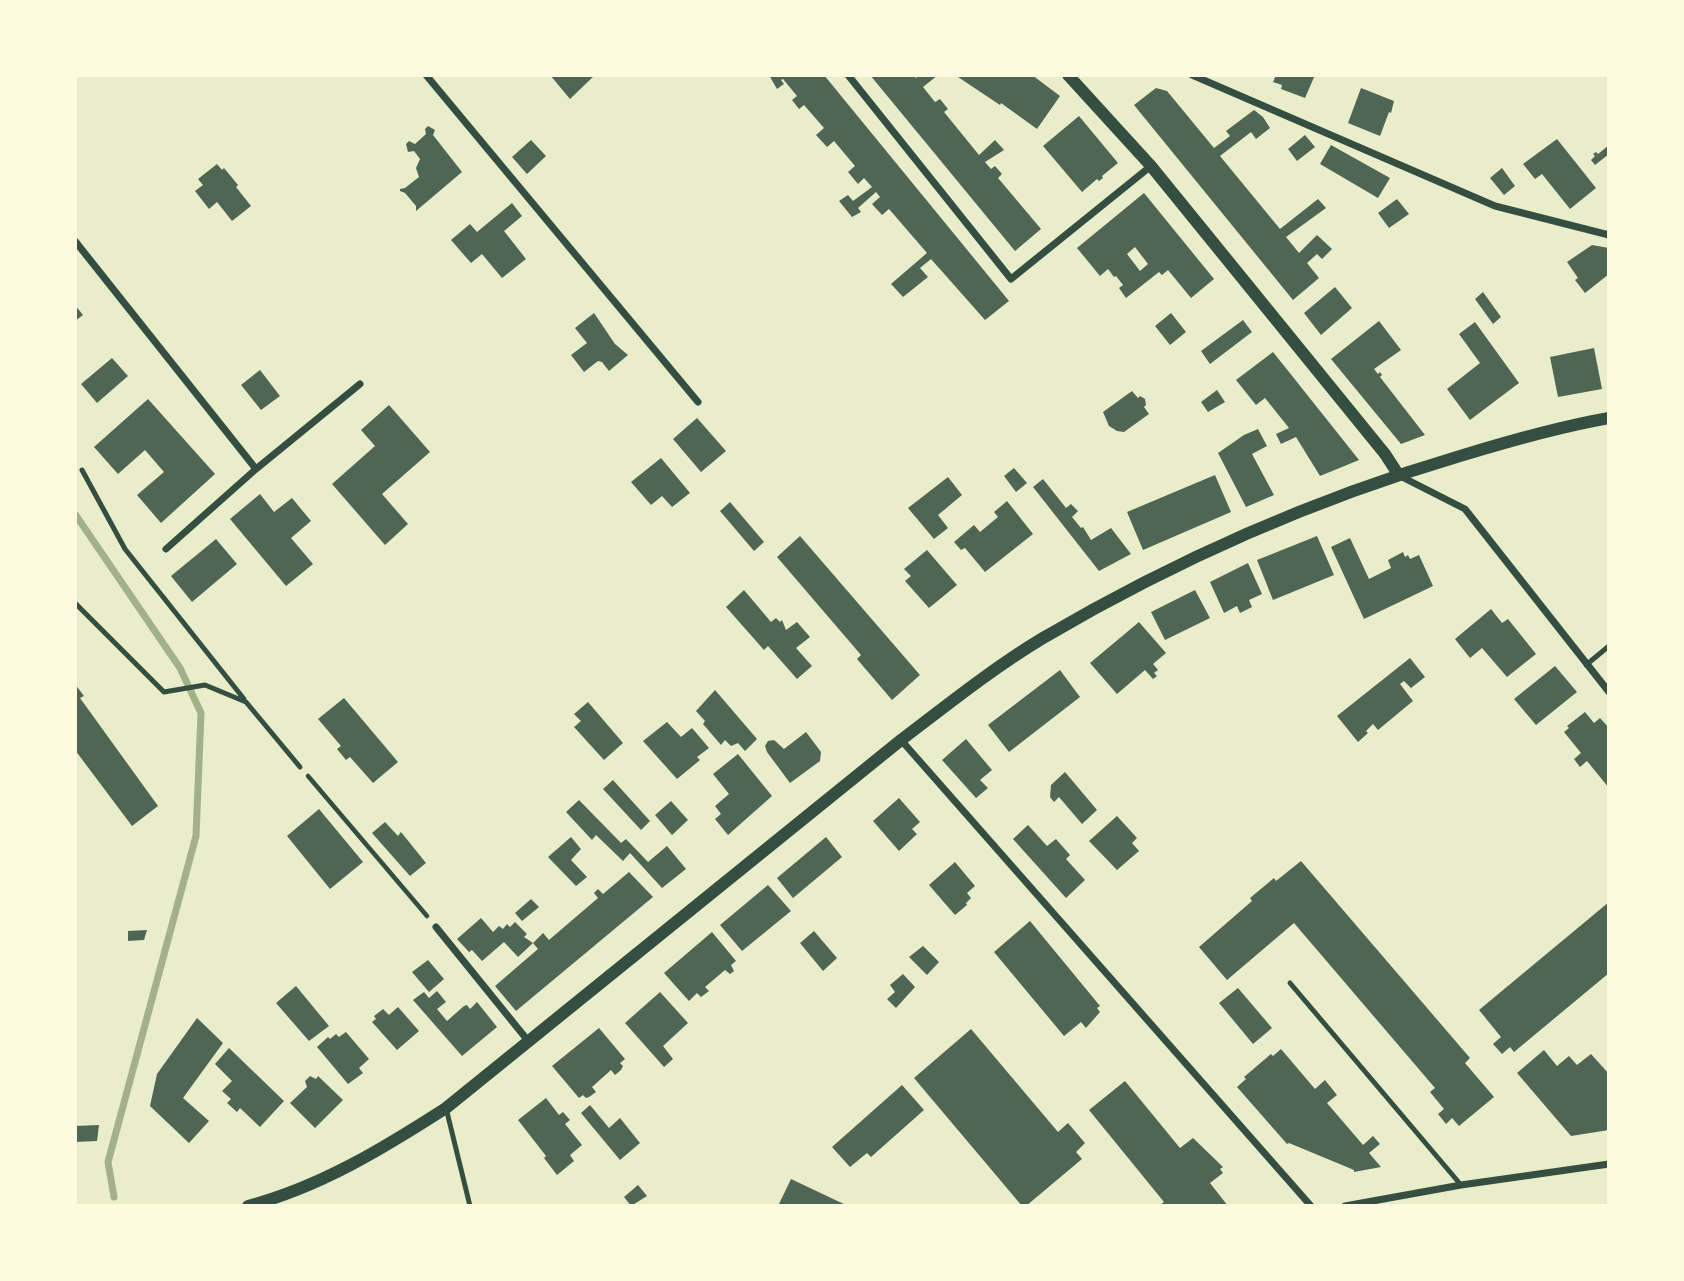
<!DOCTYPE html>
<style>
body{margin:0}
#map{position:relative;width:1684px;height:1281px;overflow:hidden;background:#e9edc9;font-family:Manrope,sans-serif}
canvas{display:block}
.frame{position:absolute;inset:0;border:77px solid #fefae0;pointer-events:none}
</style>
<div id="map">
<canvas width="1684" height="1281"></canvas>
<div class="frame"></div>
</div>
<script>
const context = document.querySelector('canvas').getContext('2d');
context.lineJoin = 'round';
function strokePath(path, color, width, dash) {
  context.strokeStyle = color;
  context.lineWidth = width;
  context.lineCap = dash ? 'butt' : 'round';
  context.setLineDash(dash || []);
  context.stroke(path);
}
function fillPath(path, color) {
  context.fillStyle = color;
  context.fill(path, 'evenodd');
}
strokePath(new Path2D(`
 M75 514 180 668 201 713 196 836 108 1162 114 1197`), '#a3b18a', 7);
fillPath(new Path2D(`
 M550 75H595L570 99Z
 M769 75H824L1009 301 985 320 931 259 920 268 928 277 903 297 891 284 927 253 889 209 882 215 872 204 880 197 876 192 858 208 861 212 852 217 839 201 848 195 853 201 872 187 864 178 858 184 848 172 855 166 834 141 827 147 816 135 824 128 804 105 799 109 792 100 797 96 783 79 781 80 784 84 777 89Z
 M870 75H914L916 78 920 75H938L923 87 935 102 940 99 948 109 944 112 979 155 995 140 1004 150 985 162 991 169 995 166 1002 174 998 178 1041 229 1015 251Z
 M955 75H1032L1060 96 1037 129 1001 103 1000 105Z
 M1276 75H1315L1305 98 1281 89 1282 85 1273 82Z
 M1156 88 1167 91 1214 148 1230 136 1226 131 1254 110 1263 117 1270 128 1256 139 1251 132 1220 156 1280 229 1318 199 1326 208 1286 237 1299 253 1317 235 1332 249 1322 259 1317 254 1307 263 1319 278 1293 300 1134 105Z
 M1361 88 1394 101 1391 113 1389 112 1380 136 1348 123Z
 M1079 116 1118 163 1102 176 1103 178 1099 181 1097 179 1082 192 1043 146Z
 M428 126 435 130 433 135 462 172 416 211V206L405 193 400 191V189L405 188 419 177 416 168 420 159 414 151 408 152 406 144 409 141 415 144 426 134 425 129Z
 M1305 135 1315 147 1297 161 1288 149Z
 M1557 139 1596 188 1570 209 1542 174 1535 179 1523 164Z
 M531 140 546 156 527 174 512 157Z
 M1331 145 1390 178 1378 198 1320 164Z
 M1609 145V154L1595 165 1591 160 1595 156 1593 154 1596 152 1598 154Z
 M217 164 222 170 224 168 238 185 236 187 251 206 232 221 217 202 209 209 195 191 203 185 198 179Z
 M1502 168 1515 186 1504 195 1490 178Z
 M1144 193 1214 279 1191 298 1168 270 1162 275 1159 272 1126 298 1119 288 1123 285 1116 276 1114 277 1108 269 1100 276 1077 248ZM1135 247 1148 264 1140 271 1127 254Z
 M1397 199 1409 214 1389 228 1378 213Z
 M512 203 522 216 504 231 526 259 502 278 482 254 471 263 451 240 470 224 477 232Z
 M1592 245 1609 248V274L1585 293 1575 280 1578 278 1567 262Z
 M1335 287 1352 308 1321 335 1304 313Z
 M1483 292 1501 317 1493 324 1475 299Z
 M75 305 83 315 75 321Z
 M594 313 615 344 628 355 609 371 602 362 598 361 584 372 571 355 587 343 575 328Z
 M1171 313 1186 332 1170 345 1155 326Z
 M1243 320 1252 332 1210 364 1201 351Z
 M1379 321 1401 350 1374 369 1378 374 1380 372 1382 375 1380 377 1425 435 1401 444 1331 359Z
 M1475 322 1519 383 1470 420 1447 389 1480 363 1459 334Z
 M1594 348 1602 389 1558 397 1550 357Z
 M1273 352 1293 377 1359 460 1320 476 1296 437 1281 444 1276 434 1289 428 1265 398 1256 405 1236 380Z
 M112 358 128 376 97 403 81 384Z
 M260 370 280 396 261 410 241 385Z
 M1217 390 1225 402 1208 412 1201 402Z
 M1132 391 1138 398 1140 396 1145 399 1146 405 1144 407 1149 414 1124 432 1117 431 1109 426 1103 412Z
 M148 399 215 474 161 523 137 495 164 472 145 450 118 474 94 447Z
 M389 405 430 452 382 494 408 524 385 545 332 484 375 446 361 430Z
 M697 418 726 451 701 472 673 439Z
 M1258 429 1267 446 1252 454 1274 495 1246 507 1218 453 1244 435Z
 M661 458 690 493 672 507 662 496 651 505 631 482Z
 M1014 468 1027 483 1016 492 1004 476Z
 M1215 475 1231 512 1143 550 1127 512Z
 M948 477 962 495 938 515 948 528 934 539 908 508Z
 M1043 479 1066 508 1071 504 1078 511 1072 517 1081 528 1083 527 1091 540 1111 528 1131 554 1099 571 1033 487Z
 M260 494 274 512 292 498 311 521 291 538 313 564 286 586 230 519Z
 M1007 501 1033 534 985 572 965 548 961 550 954 542 974 525 980 532 998 517 994 512Z
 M730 502 764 542 754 551 720 511Z
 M800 536 920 675 892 700 857 659 861 655 777 557Z
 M1317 536 1334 575 1273 600 1257 560Z
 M1350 538 1369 579 1391 568 1388 560 1403 552 1405 557 1408 555 1410 559 1419 555 1433 586 1364 619 1331 547Z
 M216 539 237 564 192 602 171 576Z
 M927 550 957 585 929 608 905 581 911 576 904 569Z
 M1248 563 1262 594 1249 600 1252 607 1240 613 1237 606 1224 613 1210 582Z
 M744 590 771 622 776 618 780 622 782 620 786 630 797 622 810 637 796 648 812 666 797 679 768 646 764 650 726 607Z
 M1195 590 1210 618 1165 640 1151 612Z
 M1491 609 1502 623 1508 619 1536 654 1507 677 1482 648 1470 658 1455 639Z
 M1139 622 1166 653 1153 664 1158 670 1154 673 1157 676 1153 679 1145 670 1117 694 1090 663Z
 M1410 658 1425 677 1411 688 1404 681 1400 684 1413 701 1378 730 1373 724 1366 731 1368 733 1358 742 1337 716Z
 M1555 666 1577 692 1536 725 1514 699Z
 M1060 670 1080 697 1009 752 988 725Z
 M75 684 84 696 80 698 158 806 132 826 75 750Z
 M715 690 757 739 745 751 738 743 731 746 725 740 721 745 703 724 705 721 696 711Z
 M344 698 398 762 373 783 350 757 346 760 337 749 341 746 318 719Z
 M588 702 623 743 604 760 574 727 581 721 574 714Z
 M1585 712 1594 723 1600 718 1609 728V788L1587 761 1580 767 1574 759 1581 753 1564 732 1569 728 1567 726Z
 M667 722 681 737 692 728 709 748 697 757 700 760 677 779 643 741Z
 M806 732 821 752 820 761 790 783 767 752 765 746 768 741 774 740 784 749Z
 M966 739 992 770 980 780 988 788 976 798 942 760Z
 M738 754 772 796 728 835 715 819 721 814 715 806 729 794 713 774Z
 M1065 772 1097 810 1082 824 1059 797 1054 802 1050 797 1051 785Z
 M613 780 650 821 641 830 603 789Z
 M899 798 920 822 912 829 917 834 899 851 873 821Z
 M579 800 621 843 626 839 648 862 667 846 686 869 662 888 630 853 623 861 596 835 592 840 566 812Z
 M671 801 688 820 672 835 655 815Z
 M319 809 363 862 330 889 287 836Z
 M1117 816 1137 838 1132 843 1139 851 1117 870 1089 841Z
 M385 822 398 836 401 832 426 863 410 876 372 833Z
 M1028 825 1047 846 1056 839 1070 855 1066 859 1085 880 1066 898 1013 839Z
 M571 837 581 849 571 860 587 877 576 886 548 857Z
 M826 837 842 857 793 898 777 878Z
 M1301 861 1470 1058 1465 1063 1494 1097 1459 1126 1452 1118 1446 1124 1438 1114 1444 1109 1430 1092 1435 1088 1294 923 1227 980 1199 947 1252 901 1250 898 1274 878 1276 881Z
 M955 862 975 886 967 893 971 898 966 903 967 905 955 915 929 885Z
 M629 872 653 897 516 1011 495 986 538 949 533 943 543 933 549 940 598 898 594 893 598 889 603 894Z
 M768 885 791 911 742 951 720 925Z
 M531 899 539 907 522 921 515 913Z
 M1609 902V973L1514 1052 1510 1047 1502 1054 1493 1044 1501 1037 1479 1010Z
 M481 918 493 932 499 926 503 929 507 924 510 927 515 922 527 934 524 937 533 943 518 957 504 942 482 961 472 950 469 952 457 939Z
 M1030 921 1100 1006 1097 1008 1100 1012 1086 1028 1081 1022 1064 1036 994 952Z
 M147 930 144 940 128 941V931Z
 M814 931 837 958 823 971 800 943Z
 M712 932 736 961 731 965 734 971 730 974 725 970 705 987 709 991 701 997 697 993 689 1001 664 973Z
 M923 946 939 962 927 975 909 957Z
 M428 960 444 979 429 992 412 972Z
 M903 974 915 987 896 1008 887 999 895 992 890 985Z
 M296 986 329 1026 309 1041 276 1003Z
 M1238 988 1272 1028 1253 1044 1219 1003Z
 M437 991 446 1002 437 1009 447 1021 464 1006 467 1005 470 1009 477 1002 497 1027 462 1056 413 1000 424 992 429 998Z
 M660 992 688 1023 663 1046 673 1059 664 1067 625 1023Z
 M398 1007 419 1031 397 1050 372 1022 376 1019 374 1016 383 1009 389 1015Z
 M197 1018 223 1043 183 1098 209 1121 189 1143 150 1106 157 1074Z
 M599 1028 625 1059 620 1063 623 1066 621 1070 615 1075 611 1070 592 1087 596 1092 589 1097 586 1098 583 1095 579 1098 552 1066Z
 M971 1029 1058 1132 1068 1123 1085 1143 1076 1152 1082 1159 1026 1206H1022L914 1078Z
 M346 1032 369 1059 359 1068 363 1073 348 1084 317 1047 328 1037 330 1039 336 1034 339 1037Z
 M229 1048 284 1101 260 1127 240 1108 237 1112 227 1103 231 1099 222 1091 232 1081 215 1064Z
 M1281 1049 1315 1089 1325 1080 1337 1095 1327 1103 1363 1145 1373 1136 1380 1144 1369 1153 1381 1167 1354 1172V1170L1289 1143 1287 1144 1237 1087 1246 1079 1244 1077 1271 1054 1273 1056Z
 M1544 1050 1557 1066 1569 1056 1577 1065 1591 1054 1609 1074V1130L1571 1136 1517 1073Z
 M310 1076 316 1079 318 1076 343 1100 315 1128 290 1103 307 1087 305 1081Z
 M1125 1081 1180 1148 1193 1138 1223 1167 1220 1169 1223 1173 1210 1183 1228 1206H1159L1164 1202 1089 1110Z
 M902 1085 924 1110 871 1157 867 1153 850 1167 832 1147Z
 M546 1098 559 1115 563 1112 570 1120 565 1124 582 1145 570 1155 574 1161 557 1175 544 1158 546 1156 518 1120Z
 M590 1105 609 1128 620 1118 640 1143 620 1160 581 1113Z
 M99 1125 97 1141 75 1142V1126Z
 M791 1179 848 1206H778Z
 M638 1185 647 1196 631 1206 624 1197Z`), '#4f6655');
strokePath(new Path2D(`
 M308 776 427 916`), '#344e41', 4.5);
strokePath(new Path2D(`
 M82 470 125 549 244 699
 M75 603 164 692 205 685 246 702 300 767
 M1586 665 1609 646
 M1290 983 1461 1185
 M446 1108 470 1206`), '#344e41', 5);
strokePath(new Path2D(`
 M426 75 698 402
 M848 75 1011 279 1151 166
 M1192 75 1495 206 1609 235
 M75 241 256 469 360 384
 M1398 475 1465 509 1609 692
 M166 549 256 469
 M901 740 1311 1206
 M436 927 529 1042
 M1345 1206 1461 1185 1609 1164`), '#344e41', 7);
strokePath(new Path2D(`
 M1068 75 1151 166 1385 454 1398 474
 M248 1206C320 1187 384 1148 446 1108L901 740C947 705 993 668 1043 638 1174 561 1314 499 1460 456 1509 441 1558 427 1609 418`), '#344e41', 12);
</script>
